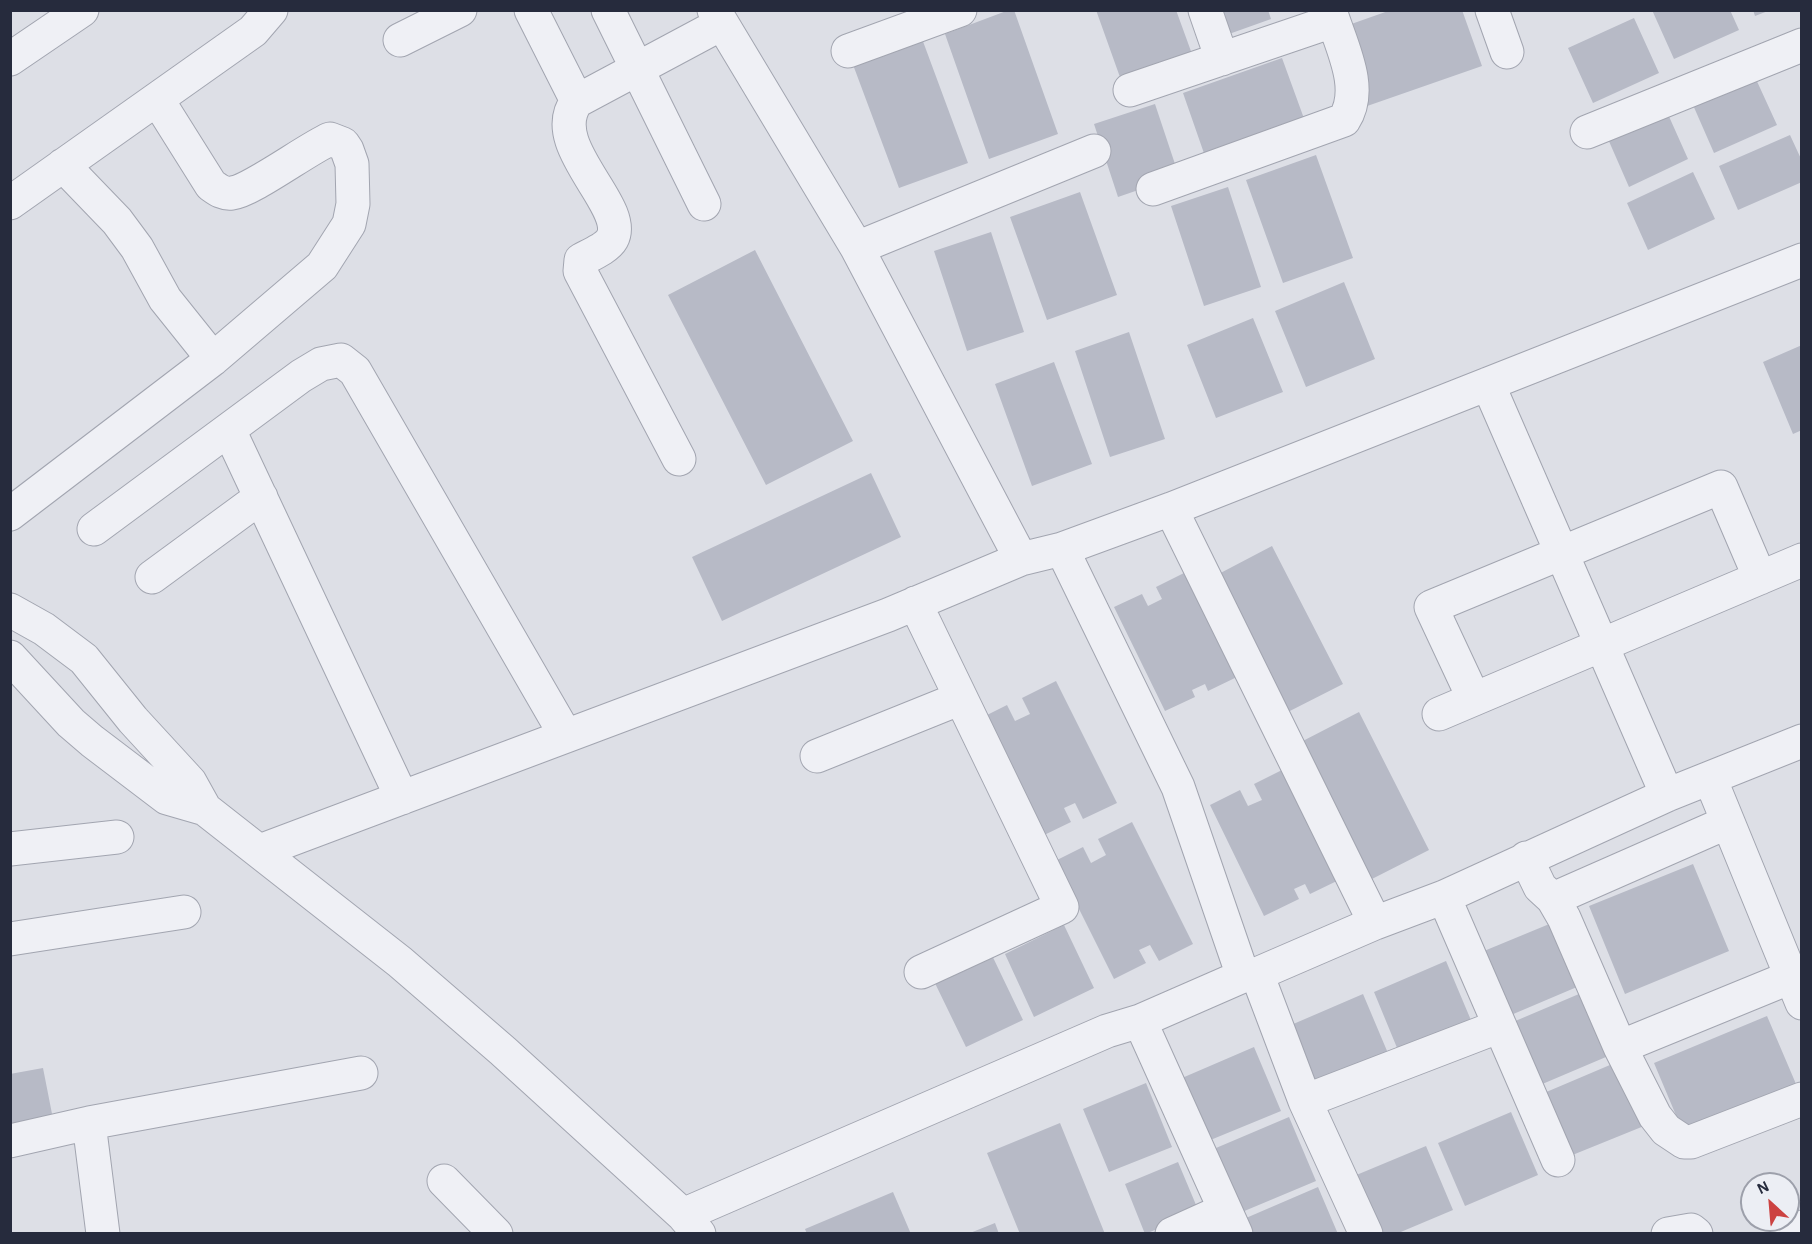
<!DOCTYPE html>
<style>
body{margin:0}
#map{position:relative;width:1812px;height:1244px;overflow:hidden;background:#dddfe6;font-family:"Alegreya Sans",sans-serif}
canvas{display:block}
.frame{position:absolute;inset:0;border:12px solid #262b3d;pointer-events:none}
.north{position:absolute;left:1740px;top:1172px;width:60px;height:60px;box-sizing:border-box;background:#eceef4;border:2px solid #9da0ab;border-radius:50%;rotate:334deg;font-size:16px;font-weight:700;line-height:24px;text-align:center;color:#262b3d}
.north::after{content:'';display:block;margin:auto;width:21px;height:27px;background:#cc4241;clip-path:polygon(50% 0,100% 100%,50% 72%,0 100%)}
</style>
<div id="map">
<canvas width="1812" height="1244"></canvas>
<div class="frame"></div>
<div class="north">N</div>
</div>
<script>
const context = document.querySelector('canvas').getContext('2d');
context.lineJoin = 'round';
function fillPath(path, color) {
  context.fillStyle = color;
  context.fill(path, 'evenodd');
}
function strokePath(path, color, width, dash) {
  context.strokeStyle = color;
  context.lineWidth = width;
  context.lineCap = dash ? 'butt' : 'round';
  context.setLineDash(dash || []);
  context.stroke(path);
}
fillPath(new Path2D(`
 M1009 10H1014L1058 134 989 159 945 34Z
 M1096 10H1176L1192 54 1121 80Z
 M1189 10H1268L1271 19 1201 44Z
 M1391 10H1462L1482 66 1350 112 1323 34Z
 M1652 10H1730L1739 30 1674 59Z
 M1753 10H1768V11L1755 16Z
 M1634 18 1659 73 1593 103 1568 48Z
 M921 36 968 163 899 188 852 62Z
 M1282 58 1306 124 1206 159 1183 93Z
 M1755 77 1777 125 1714 153 1693 105Z
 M1155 104 1179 176 1118 197 1094 124Z
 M1667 112 1688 159 1629 187 1608 139Z
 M1790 135 1802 161V182L1738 210 1719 166Z
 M1316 155 1353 258 1283 283 1246 180Z
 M1693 172 1715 219 1648 250 1627 203Z
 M1228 187 1261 287 1204 306 1171 206Z
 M1080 192 1117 295 1047 320 1010 217Z
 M991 232 1024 332 967 351 934 251Z
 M755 250 853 441 766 485 668 295Z
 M1344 282 1375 359 1306 387 1275 311Z
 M1253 318 1283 392 1216 418 1187 345Z
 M1129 332 1165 439 1110 457 1075 351Z
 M1802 345V430L1793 434 1763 362Z
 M1054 362 1092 464 1032 486 995 384Z
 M871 473 901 537 722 621 692 557Z
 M1272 546 1343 684 1282 715 1211 578Z
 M1188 571 1239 676 1208 691 1205 684 1192 690 1195 697 1165 711 1114 607 1142 594 1148 606 1162 599 1156 587Z
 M1056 681 1117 803 1083 819 1075 803 1064 808 1071 822 1038 838 979 719 1007 705 1015 721 1030 714 1022 698Z
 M1359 712 1429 850 1368 881 1297 744Z
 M1288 767 1343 878 1310 894 1305 884 1294 889 1299 899 1264 916 1210 805 1240 790 1248 806 1262 800 1254 784Z
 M1132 822 1193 944 1159 961 1150 945 1139 950 1146 963 1114 979 1055 861 1083 847 1091 863 1106 855 1098 839Z
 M1693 864 1729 951 1625 994 1589 906Z
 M1559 920 1584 984 1511 1015 1484 951Z
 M1064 925 1094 988 1034 1017 1005 954Z
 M988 947 1023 1020 966 1047 931 975Z
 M1446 961 1473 1025 1400 1055 1374 992Z
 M1586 991 1613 1054 1540 1085 1513 1022Z
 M1363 994 1390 1058 1317 1088 1291 1025Z
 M1767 1016 1799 1091 1686 1139 1654 1063Z
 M1254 1047 1281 1111 1208 1141 1182 1078Z
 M1617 1062 1644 1126 1570 1156 1544 1093Z
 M43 1068 54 1124 10 1132V1074Z
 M1146 1083 1172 1147 1109 1172 1083 1109Z
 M1511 1112 1538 1175 1465 1206 1438 1143Z
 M1289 1117 1316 1181 1242 1212 1216 1148Z
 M1060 1123 1105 1234H1020L987 1153Z
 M1426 1146 1453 1210 1396 1234H1377L1354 1176Z
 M1178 1162 1199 1212 1145 1234 1125 1184Z
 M1318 1187 1338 1234H1252L1246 1218Z
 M893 1192 911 1234H807L805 1229Z
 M995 1223 999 1234H970V1233Z`), '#b7bac6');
const minor = new Path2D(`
 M531 10 577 101
 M608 10 704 204
 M714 10 857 248 1021 559
 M1205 10 1222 59
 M1492 10 1507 52
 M400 40 460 10
 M848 51 960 10
 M10 59 82 10
 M1130 90 1333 21
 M1587 132 1802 45
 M63 165 117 221 137 248 165 299 213 359
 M1153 189 1344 120C1365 88 1340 44 1330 10
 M10 203 253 31 271 10
 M857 248 1094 151
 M1488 384 1667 795
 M229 430 402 798
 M679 459 580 271 581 260C590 255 607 248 612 239 630 206 543 145 577 101L721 24
 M1171 509 1375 923
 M10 514 213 359 322 266 349 224 353 204 352 164 347 150 343 144 330 139C307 149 251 191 232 193 223 194 218 190 211 185L157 99
 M94 529 301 376 321 364 341 360 355 371 566 736
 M1062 549 1178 787 1243 976
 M152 577 261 497
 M915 603 1062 907 921 972
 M10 610 44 629 84 659 133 720 190 782 205 809
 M10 657 71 723 92 741 167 798 205 809 400 962 503 1051 683 1215 699 1234
 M1474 699 1431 607 1721 487 1760 578
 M1439 714 1802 560
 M817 756 961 698
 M1710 778 1802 1003
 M10 849 117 837
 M260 851 888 615 1021 559 1062 549 1171 509 1802 260
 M1526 858 1540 887 1553 899 1564 918 1620 1047 1655 1116 1666 1130 1684 1142H1691L1802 1099
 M1444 897 1558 1160
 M1553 899 1728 822
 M10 939 184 912
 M1257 974 1305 1101 1366 1234
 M1140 1021 1236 1234
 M1620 1047 1791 977
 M1305 1101 1500 1026
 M89 1123 103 1234
 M10 1141 89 1123 361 1073
 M444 1181 496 1234
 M683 1215 1107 1031 1140 1021 1243 976 1257 974 1375 923 1444 897 1667 795 1802 741
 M1172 1234 1225 1210
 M1668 1234 1691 1230 1696 1234
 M1787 1234 1802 1227`);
strokePath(minor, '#a2a5b0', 35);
strokePath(minor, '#eff0f5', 33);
</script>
